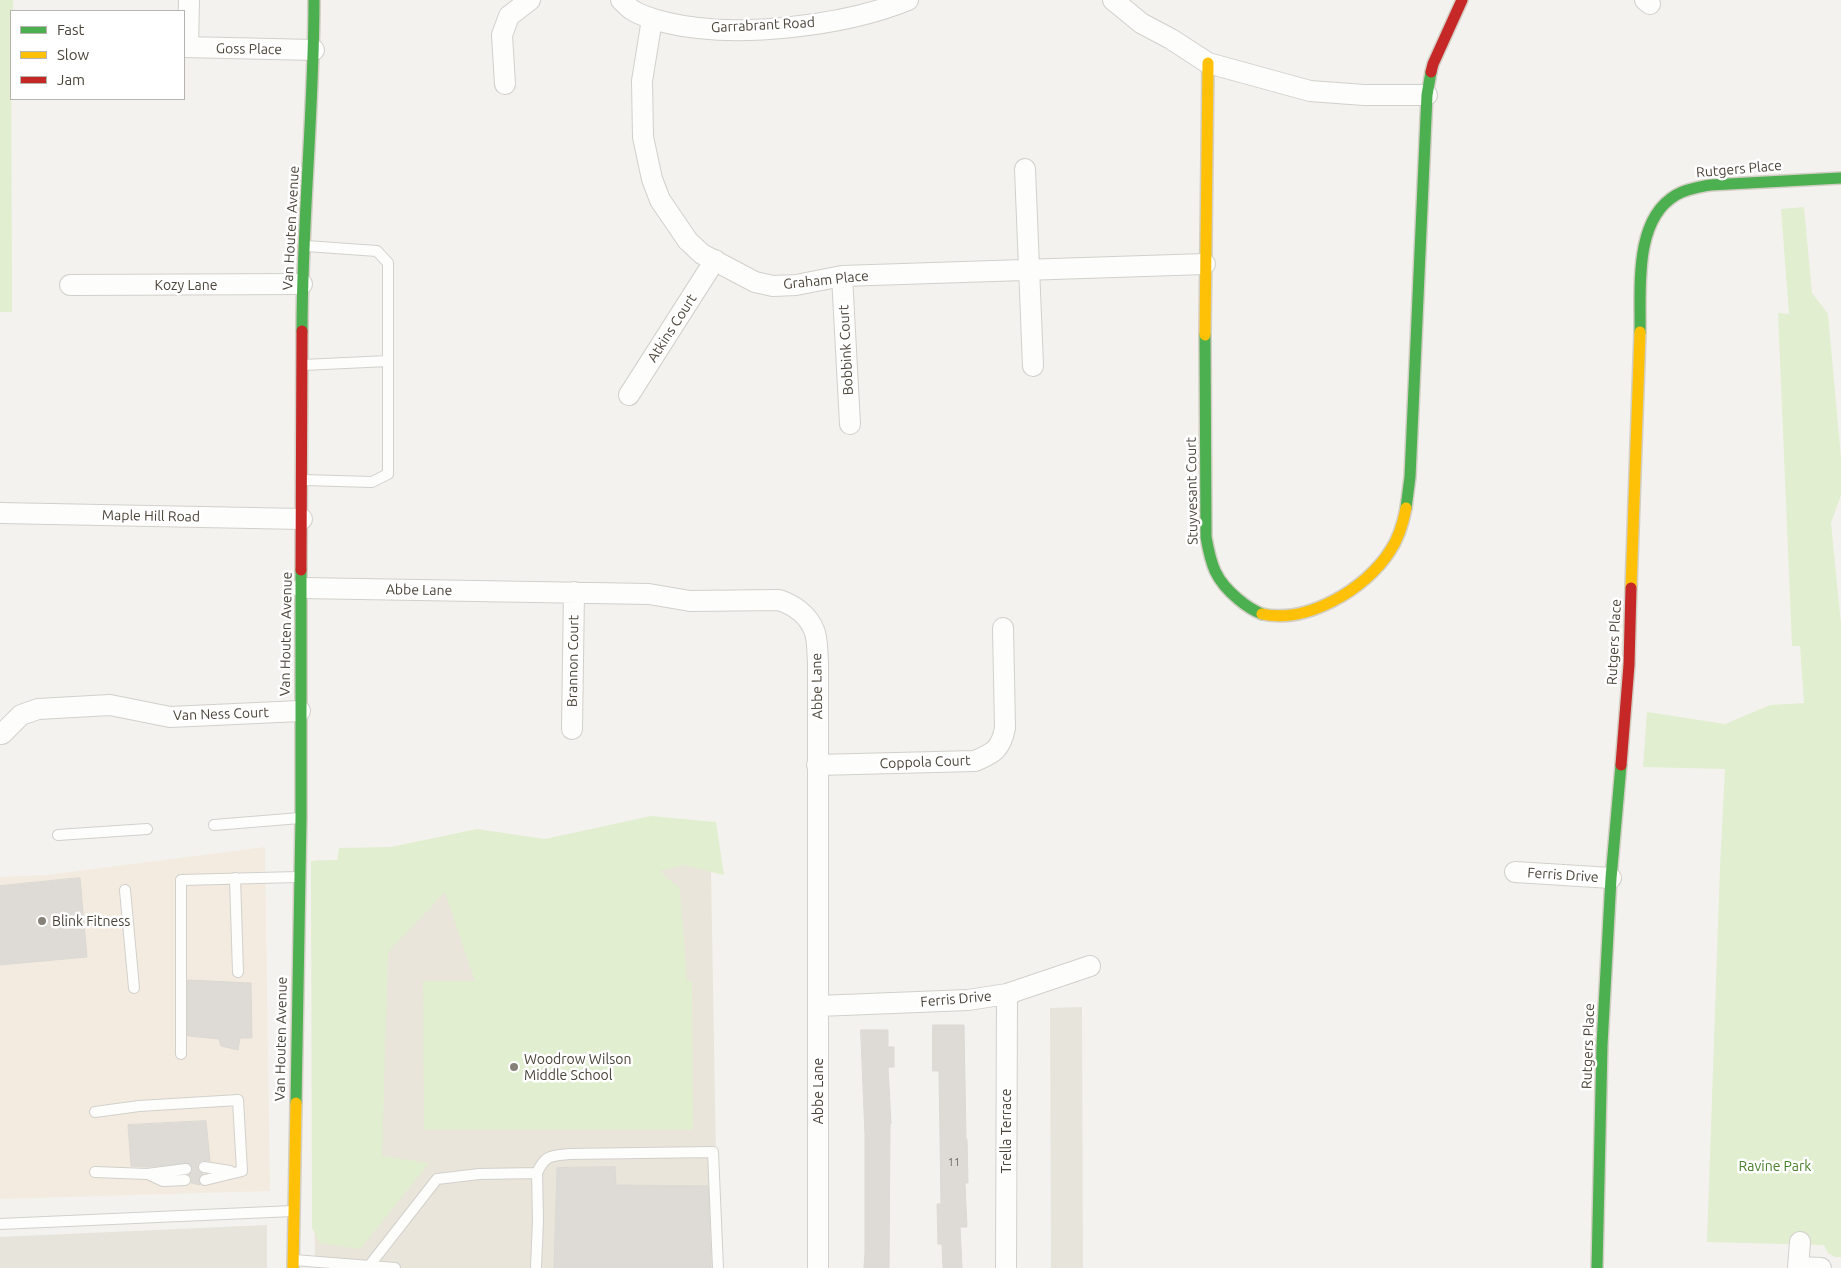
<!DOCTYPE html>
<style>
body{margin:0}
#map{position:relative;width:1841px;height:1268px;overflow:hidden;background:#f4f2ee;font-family:Ubuntu,sans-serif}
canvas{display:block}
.legend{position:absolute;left:10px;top:10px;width:175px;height:90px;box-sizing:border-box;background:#fff;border:1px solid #b7b4b0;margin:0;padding:6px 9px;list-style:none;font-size:15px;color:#4b4439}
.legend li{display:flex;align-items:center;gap:10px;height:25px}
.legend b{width:25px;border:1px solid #b7b4b0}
</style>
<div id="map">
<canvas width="1841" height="1268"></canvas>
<ul class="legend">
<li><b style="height:6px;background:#4caf50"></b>Fast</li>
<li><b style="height:6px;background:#ffc107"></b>Slow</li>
<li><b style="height:6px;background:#c62828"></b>Jam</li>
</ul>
</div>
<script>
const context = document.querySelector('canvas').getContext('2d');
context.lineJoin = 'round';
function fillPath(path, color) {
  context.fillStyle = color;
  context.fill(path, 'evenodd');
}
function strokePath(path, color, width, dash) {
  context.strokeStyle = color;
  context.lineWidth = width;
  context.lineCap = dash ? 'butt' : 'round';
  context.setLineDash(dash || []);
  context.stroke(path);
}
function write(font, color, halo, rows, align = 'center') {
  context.font = font + ' Ubuntu,sans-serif';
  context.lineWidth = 5;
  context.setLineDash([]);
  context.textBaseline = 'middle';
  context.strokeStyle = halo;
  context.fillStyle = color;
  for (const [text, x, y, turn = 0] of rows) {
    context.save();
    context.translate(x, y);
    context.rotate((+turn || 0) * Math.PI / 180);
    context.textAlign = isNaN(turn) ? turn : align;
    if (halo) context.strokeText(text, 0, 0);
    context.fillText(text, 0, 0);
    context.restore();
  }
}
fillPath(new Path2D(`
 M1082 1007 1083 1268H1051L1050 1008Z
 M267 1225V1268H0V1237Z`), '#e7e4dc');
fillPath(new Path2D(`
 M265 847 270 1191 0 1199V877L47 875Z`), '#f3ebdf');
fillPath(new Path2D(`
 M709 847 711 872 718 1268H315L311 861Z`), '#eae5da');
fillPath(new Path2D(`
 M0 0H13V11H11L12 312H0Z
 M1804 207 1812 293 1828 314 1841 458V495L1831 523 1841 624V1257H1835L1828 1253 1824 1245 1707 1242 1720 867 1725 769 1643 767 1647 712 1725 724 1770 705 1804 703 1800 646H1792L1778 313 1789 314 1781 209Z
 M651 816 716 822 724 875 684 865 660 871 680 889 687 981H692L693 1130H424L423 981H475L445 892 388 952 382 1156 429 1163 360 1249 320 1243 312 1228 311 861 335 860 337 862 339 848 391 847 477 829 545 839Z`), '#e1eecf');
const building = new Path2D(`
 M80 878 87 957 0 965V886Z
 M188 980 251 983 252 1038H240L238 1050 221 1046 219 1039 188 1036Z
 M933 1025H964L966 1139H967L968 1183H965L967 1227H960L962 1268H943L942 1244H938L937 1204H941L939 1071H933Z
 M861 1030H888V1047H894V1067H888L891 1124H890L889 1268H864L865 1252V1136Z
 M206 1121 210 1161 202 1160 197 1165 198 1170 203 1174 198 1179 200 1185 191 1183 192 1179 189 1175 192 1172 193 1168 188 1163 147 1167 131 1166 128 1125Z
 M615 1167 616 1185 708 1186 711 1268H554L557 1168Z`);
fillPath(building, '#dedbd6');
strokePath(building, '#dcd9d4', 1);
const lane = new Path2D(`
 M303 365 388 361
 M303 480 372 482 388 474V263L377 251 306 246
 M214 825 300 818
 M58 835 147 829
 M235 878 238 972
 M125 890 134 988
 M181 1054V880L298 877
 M95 1112 139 1106 238 1100 242 1171 205 1180
 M204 1167 230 1171
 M95 1172 147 1174 186 1169
 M537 1173C545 1155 550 1156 569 1154L713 1152 718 1268
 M148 1174 163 1181 185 1180
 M0 1224 293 1211
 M294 1260 395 1268
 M369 1266 437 1179 479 1174 537 1173 538 1220 536 1268`);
const street = new Path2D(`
 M621 0C624 3 628 7 632 10 643 17 656 20 668 23 736 39 844 26 908 0
 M1113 0 1141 23 1171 39 1208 63 1310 91 1364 95H1427
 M1645 0 1650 4
 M652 19 642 81 643 137 652 179 660 200 688 241 702 254 755 282 773 286 796 285 842 276 1205 264
 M184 47 314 50
 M188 47 189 0
 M505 84 502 35 509 16 530 0
 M1025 169 1033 366
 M842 276 850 424
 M70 285 302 284
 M629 395 715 260
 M0 513 302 519
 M302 588 649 594 690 601 779 600C794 605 808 615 814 630 818 639 817 652 818 662V1268
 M572 729 574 592
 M2 734 21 715 38 709 110 705 170 717 300 711
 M817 765 975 761C994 753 1001 749 1005 728L1003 628
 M1515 872 1611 878
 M818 1006 968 1000 1007 994 1090 966
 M1798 1267 1821 1268
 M1006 1268 1007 994
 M1798 1268 1800 1242`);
const fast = new Path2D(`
 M302 331C302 221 314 111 314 0
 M1640 332C1641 290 1633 220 1676 195 1686 189 1699 187 1710 185L1841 178
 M1205 335 1206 537C1211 565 1215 580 1238 599 1245 605 1252 610 1262 614
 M1406 508 1410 477 1427 95 1431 72
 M296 1103 301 818V570
 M1597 1268 1602 1045 1611 878 1621 765`);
const slow = new Path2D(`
 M1205 335 1208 63
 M1631 588 1640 332
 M1262 614C1307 624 1366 589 1390 551 1399 538 1403 524 1406 508
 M293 1268 296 1103`);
const jam = new Path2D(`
 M1431 72 1433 64 1462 0
 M301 570 302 331
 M1621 765 1629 665 1631 588`);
strokePath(lane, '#d2d0cb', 12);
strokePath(street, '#d2d0cb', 22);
strokePath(fast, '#d3cfc5', 14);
strokePath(slow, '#d3cfc5', 14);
strokePath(jam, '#d3cfc5', 14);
strokePath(lane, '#fdfdfc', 10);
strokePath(street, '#fdfdfc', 20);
strokePath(fast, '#4caf50', 11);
strokePath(slow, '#ffc107', 11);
strokePath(jam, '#c62828', 11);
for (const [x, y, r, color] of [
 [42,921,5,"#868178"],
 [514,1067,5,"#868178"]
]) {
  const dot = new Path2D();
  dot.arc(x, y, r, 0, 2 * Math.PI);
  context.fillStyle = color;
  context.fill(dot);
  strokePath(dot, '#fff', 2);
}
write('11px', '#706a61', null, [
 ["11",954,1162]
]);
write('14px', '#4b4439', '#fff', [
 ["Garrabrant Road",763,25,-3],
 ["Goss Place",249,49,1],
 ["Rutgers Place",1739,169,-5],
 ["Van Houten Avenue",291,228,-87],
 ["Graham Place",826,280,-6],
 ["Kozy Lane",186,285],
 ["Atkins Court",672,328,-57],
 ["Bobbink Court",846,350,-93],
 ["Stuyvesant Court",1192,491,-91],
 ["Maple Hill Road",151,516,1],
 ["Abbe Lane",419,590,1],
 ["Van Houten Avenue",286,634,-89],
 ["Rutgers Place",1614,642,-87],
 ["Brannon Court",573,661,-89],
 ["Abbe Lane",817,686,-91],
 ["Van Ness Court",221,714,-2],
 ["Coppola Court",925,762,-2],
 ["Ferris Drive",1563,875,4],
 ["Ferris Drive",956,999,-5],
 ["Van Houten Avenue",281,1039,-89],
 ["Rutgers Place",1588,1046,-88],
 ["Abbe Lane",818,1091,-90],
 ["Trella Terrace",1006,1131,-90]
]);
write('14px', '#4b4439', '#fff', [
 ["Blink Fitness",52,921],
 ["Woodrow Wilson",524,1059],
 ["Middle School",524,1075]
], 'left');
write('14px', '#4a7f2a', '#fff', [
 ["Ravine Park",1775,1166]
]);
</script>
